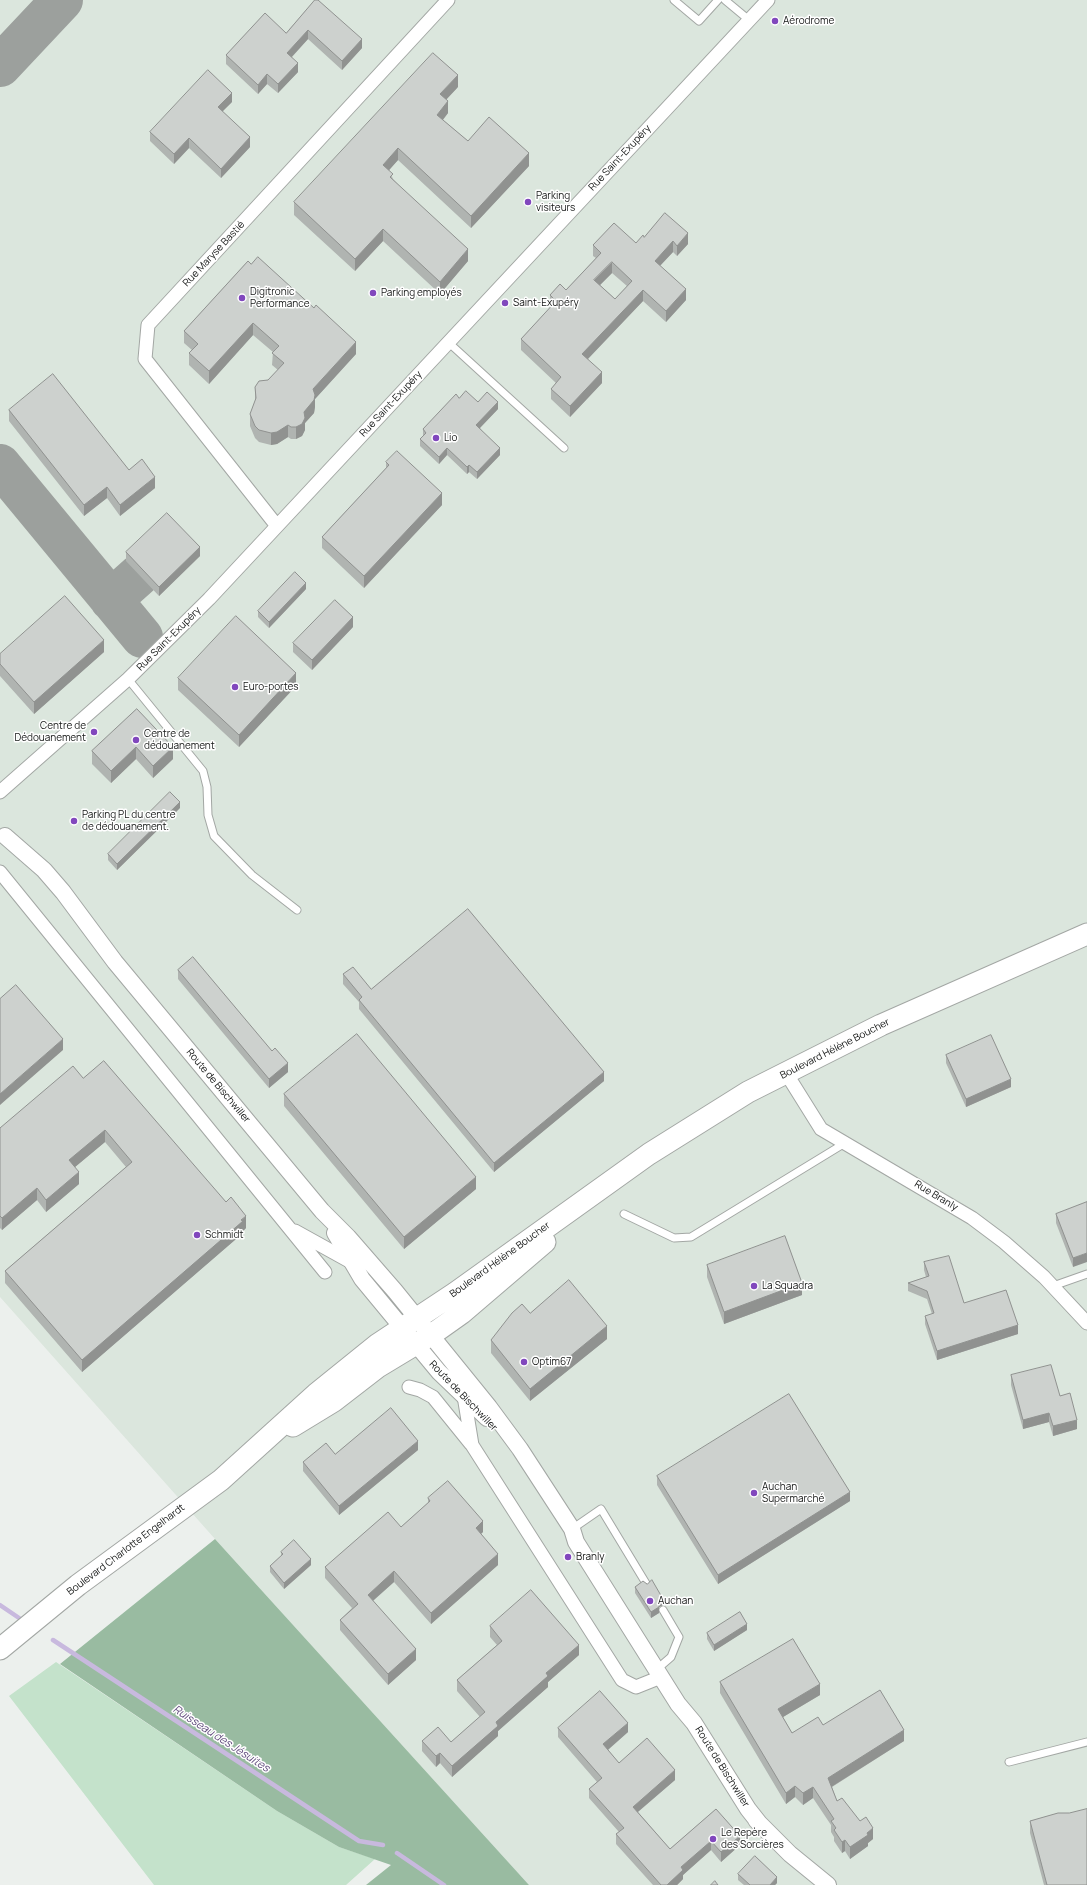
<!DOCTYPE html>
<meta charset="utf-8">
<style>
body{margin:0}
canvas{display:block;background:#ecf0ed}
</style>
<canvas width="1087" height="1885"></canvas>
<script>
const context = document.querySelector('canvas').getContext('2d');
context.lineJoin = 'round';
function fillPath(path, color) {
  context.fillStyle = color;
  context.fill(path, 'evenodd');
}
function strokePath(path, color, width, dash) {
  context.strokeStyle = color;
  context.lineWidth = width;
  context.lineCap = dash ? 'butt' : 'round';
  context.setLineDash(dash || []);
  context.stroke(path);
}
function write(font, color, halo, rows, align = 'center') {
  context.font = font + ' Manrope,sans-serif';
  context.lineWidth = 3;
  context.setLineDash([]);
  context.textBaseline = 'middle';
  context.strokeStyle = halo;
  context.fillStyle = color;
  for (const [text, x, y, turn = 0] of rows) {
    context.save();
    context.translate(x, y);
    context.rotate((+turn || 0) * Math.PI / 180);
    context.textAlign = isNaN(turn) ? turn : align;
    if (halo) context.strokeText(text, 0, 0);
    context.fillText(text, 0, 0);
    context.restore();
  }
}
fillPath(new Path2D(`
 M0 0H1087V1885H529L215 1539 0 1297Z`), '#dbe6dd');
fillPath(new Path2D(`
 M56 1662 277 1811 339 1847 375 1859 346 1885H154L9 1696Z`), '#c4e2cb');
fillPath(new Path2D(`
 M215 1539 529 1885H366L391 1865 339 1847 277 1811 60 1664Z`), '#99bba1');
strokePath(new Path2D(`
 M0 1605 22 1620
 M53 1640 359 1841 383 1845
 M397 1853 444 1885`), '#c8b9de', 4.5);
strokePath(new Path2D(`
 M0 66 62 0
 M0 465 142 637
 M111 600 139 575`), '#9ca09d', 42);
const service = new Path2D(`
 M674 0 699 21 718 0
 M725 0 749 20
 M448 342 564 448
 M128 679 203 771 207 787 208 815 214 836 252 875 297 910
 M624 1214 674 1238 691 1237 845 1143
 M1053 1286 1087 1274
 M572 1529 601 1509 647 1585
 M656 1670 671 1657 679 1637 663 1610
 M1009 1762 1087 1742`);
const minor = new Path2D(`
 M277 526 145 359 148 325 448 0
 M0 792 128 679 209 599 768 0
 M0 872 325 1272
 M786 1073 821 1129 972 1218 1004 1242 1044 1277 1087 1323
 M295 1231 351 1262
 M409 1387 420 1390 433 1397 471 1444
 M464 1396 472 1445 622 1680 636 1687 661 1677`);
const tertiary = new Path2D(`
 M5 836 44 870 63 892 115 962 322 1211 348 1237 395 1291 489 1407 520 1449 572 1529 576 1542 678 1704 694 1723 748 1809 763 1828
 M335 1233 362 1279 381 1302 439 1372 487 1418
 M756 1820 790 1854 828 1885`);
const primary = new Path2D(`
 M293 1426 334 1401 378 1367 431 1335 462 1313 545 1242
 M0 1649 78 1585 221 1480 316 1394 378 1344 455 1293 649 1154 748 1092 881 1025 1087 934`);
strokePath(service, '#a3a7a4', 9);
strokePath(minor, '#a3a7a4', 15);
strokePath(tertiary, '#a3a7a4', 18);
strokePath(primary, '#a3a7a4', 23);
strokePath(service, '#fff', 7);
strokePath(minor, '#fff', 13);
strokePath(tertiary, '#fff', 16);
strokePath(primary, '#fff', 21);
fillPath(new Path2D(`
 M315 0 362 48 342 70 308 39 292 57 298 72 278 93 267 84 258 94 226 64V55L286 33Z
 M458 87 446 100 448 113 443 120 468 141 529 166 471 228 398 160 389 170 393 179 468 261 440 294 383 241 355 271 294 215V202Z
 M232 102 222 111 250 147 221 178 189 148 174 164 150 141V132Z
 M644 237 688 244 677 256 673 252 660 266 686 300 666 322 643 301 588 359 602 383 570 417 551 399V389L556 383 521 350V339L551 307 550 306V295L566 290 596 258 593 256V245L636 243ZM612 273 627 286 615 299 600 285Z
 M248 261 356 354 315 399V407L314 413 305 423V430L302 436 296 439H291L288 437 277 444 271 445 259 442 255 438 250 426V414L255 402V387L268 380 278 370 272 365 273 352 253 335 209 384 189 365V353L192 350 184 343V331Z
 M459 398 478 402 498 409 480 428 500 455 477 479 469 472 467 474 447 455 439 464 420 446V439L423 437V429Z
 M9 410 129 470 155 488 120 516 107 498 84 516 9 421Z
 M386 462 442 505 364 588 322 548V537L386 468Z
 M126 552 200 556 159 596 126 561Z
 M306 589 269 628 258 617V611Z
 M353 627 312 670 293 652V643Z
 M104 652 34 714 0 676V654Z
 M178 678 296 686 239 747 178 690Z
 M137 709 173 759 153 778 136 759 111 783 92 764V751Z
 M180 808 117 870 108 860V854Z
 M178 970 272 1051 288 1072 269 1088 178 979Z
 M343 974 371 989 604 1081 494 1172 359 1009V1002L343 984Z
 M946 1055 1011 1087 966 1107 946 1063Z
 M83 1078 246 1228 243 1231V1233L82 1372 5 1283V1271L126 1167 105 1142 75 1167 79 1184 46 1212 37 1200 2 1230 0 1228V1128Z
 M284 1094 476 1189 404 1249 284 1106Z
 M1087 1202 1073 1267 1056 1223V1214Z
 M924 1262 964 1303 1018 1334 937 1360 925 1324V1316L932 1314 927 1299 908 1291V1283L926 1277 924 1270Z
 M707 1265 802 1295 724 1324 707 1277Z
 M530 1313 607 1339 530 1401 491 1353V1340Z
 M1011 1375 1060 1396 1077 1429 1053 1436 1049 1422 1023 1429 1011 1385Z
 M418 1450 339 1515 303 1471V1462L335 1454Z
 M657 1476 850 1501 718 1584 657 1485Z
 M428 1498 483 1532 481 1534 498 1565 431 1624 394 1582 373 1601 416 1660 388 1685 340 1630V1620L352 1608 325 1578V1567L401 1527 428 1503Z
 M281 1552 311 1565 284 1589 270 1572V1566L281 1556Z
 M635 1587 663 1605 659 1607V1613L651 1618 635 1593Z
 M490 1626 579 1655 548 1682V1687L498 1731V1736L452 1777 440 1763 436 1767 422 1751V1741L451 1742 480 1717 457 1691V1680L497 1645 490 1637Z
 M747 1630 714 1651 707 1639V1633Z
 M720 1682 820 1695 783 1717 792 1733 823 1725 904 1741 832 1787 837 1801 873 1839 868 1843V1846L850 1859 845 1851 842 1853 834 1841V1837L831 1832V1825L813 1798 803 1805 795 1797 786 1804 720 1693Z
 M558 1728 628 1732 608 1750 619 1763 675 1780 638 1812 670 1849 716 1809 740 1845 721 1862 711 1850 683 1875V1879L677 1885H653L616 1844V1834L619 1832 589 1798V1789L597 1782 558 1737Z
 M1069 1813 1087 1885H1044L1030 1833V1821Z
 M738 1874 777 1883 775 1885H744L738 1880Z`), '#b0b4b1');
fillPath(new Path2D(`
 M308 30V39L287 62V53Z
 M362 39V48L342 70V61Z
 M298 63V72L278 93V84Z
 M267 74V84L258 94V85Z
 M458 75V87L440 106V94Z
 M232 93V102L218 116V107Z
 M448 101V113L437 127V115Z
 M250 137V147L221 178V169Z
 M189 138V148L174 164V154Z
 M398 148V160L383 177V165Z
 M529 153V166L471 228V216Z
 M383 229V241L355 271V259Z
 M688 233V244L677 256V246Z
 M673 241V252L655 271V261Z
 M468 249V261L440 294V282Z
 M612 262V273L594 291V280Z
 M686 289V300L666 322V311Z
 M643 290V301L582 365V354Z
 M253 323V335L209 384V371Z
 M356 342V354L315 399V407L314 413 305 423V430L302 436 296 439V427L304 412 313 389Z
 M602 372V383L570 417V406Z
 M498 402V409L476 432V425Z
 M288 425V437L277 444 271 445V433Z
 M447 448V455L439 464V457Z
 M500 448V455L477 479V472Z
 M469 465V472L467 474V467Z
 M155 477V488L120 516V505Z
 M107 487V498L84 516V505Z
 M442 493V505L364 588V576Z
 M200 547V556L159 596V587Z
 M306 583V589L269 628V622Z
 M353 617V627L312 670V660Z
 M104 640V652L34 714V702Z
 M296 673V686L239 747V735Z
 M136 747V759L111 783V771Z
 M173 747V759L153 778V766Z
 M180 802V808L117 870V864Z
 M63 1039V1050L0 1105V1094Z
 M288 1063V1072L269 1088V1079Z
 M604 1072V1081L494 1172V1163Z
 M1011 1079V1087L966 1107V1099Z
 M105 1130V1142L69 1172V1160Z
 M79 1172V1184L46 1212V1200Z
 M476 1177V1189L404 1249V1237Z
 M37 1188V1200L2 1230V1218Z
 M246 1216V1228L243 1231V1233L82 1372V1360Z
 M1087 1253V1262L1073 1267V1258Z
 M802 1283V1295L724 1324V1312Z
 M1018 1325V1334L937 1360V1351Z
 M607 1326V1339L530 1401V1389Z
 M1049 1413V1422L1023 1429V1420Z
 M1077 1420V1429L1053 1436V1426Z
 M418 1441V1450L339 1515V1506Z
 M850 1492V1501L718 1584V1575Z
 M483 1521V1532L476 1538V1528Z
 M498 1554V1565L431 1624V1613Z
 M311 1559V1565L284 1589V1583Z
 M394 1571V1582L368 1605V1595Z
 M663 1599V1605L659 1607V1601Z
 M659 1607V1613L651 1618V1612Z
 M747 1624V1630L714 1651V1645Z
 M579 1645V1655L548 1682V1687L498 1731V1736L452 1777V1766L496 1722 546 1673Z
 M416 1649V1660L388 1685V1674Z
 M820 1684V1695L778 1720V1709Z
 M628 1723V1732L603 1754V1744Z
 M904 1730V1741L828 1789V1778Z
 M440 1753V1763L436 1767V1756Z
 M675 1770V1780L633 1816V1807Z
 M795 1786V1797L786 1804V1793Z
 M813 1787V1798L803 1805V1793Z
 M873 1828V1839L868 1843V1846L850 1859V1847L867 1833Z
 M740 1836V1845L721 1862V1852Z
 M845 1840V1851L842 1853V1842Z
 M711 1841V1850L683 1875V1879L677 1885H667L681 1867Z
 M777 1877V1883L775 1885H770Z`), '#909290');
const building = new Path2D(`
 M315 0H318L362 39 342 61 308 30 287 53 298 63 278 84 267 74 258 85 226 55 265 13 286 33Z
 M433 53 458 75 440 94 448 101 437 115 468 141 489 117 529 153 471 216 398 148 383 165 393 174 390 177 468 249 440 282 383 229 355 259 294 202Z
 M208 70 232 93 218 107 250 137 221 169 189 138 174 154 150 132Z
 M665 213 688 233 677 246 673 241 655 261 686 289 666 311 643 290 582 354 602 372 570 406 551 389 561 377 521 339 556 301 550 295 560 284 566 290 601 253 593 245 614 223 636 243 643 235 644 237ZM612 262 632 281 615 299 594 280Z
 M258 257 314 308 316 305 356 342 313 389 315 395 314 400 304 412 305 418 302 424 296 427H291L288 425 277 432 271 433 259 430 255 426 250 414 256 398 255 387 259 381 268 380 284 363 272 353 279 346 253 323 209 371 189 353 198 344 184 331 248 261 251 264Z
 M53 374 129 470 142 459 155 477 120 505 107 487 84 505 9 410Z
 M466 391 478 402 487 392 498 402 476 425 500 448 477 472 469 465 467 467 447 448 439 457 420 439 426 433 423 429 456 394 459 398Z
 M397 451 442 493 364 576 322 537 389 465 386 462Z
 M167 513 200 547 159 587 126 552Z
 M295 572 306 583 269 622 258 611Z
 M65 596 104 640 34 702 0 664V654Z
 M335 600 353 617 312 660 293 643Z
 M236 616 296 673 239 735 178 678Z
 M137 709 173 747 153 766 136 747 111 771 92 751Z
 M170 792 180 802 117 864 108 854Z
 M468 909 604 1072 494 1163 359 1000 362 997 343 974 353 967 371 989Z
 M193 957 272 1051 275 1048 288 1063 269 1079 178 970Z
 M16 985 63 1039 0 1094V999Z
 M357 1034 476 1177 404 1237 284 1094Z
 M991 1035 1011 1079 966 1099 946 1055Z
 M104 1061 226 1202 231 1197 246 1216 241 1220 243 1221 82 1360 5 1271 132 1162 105 1130 69 1160 79 1172 46 1200 37 1188 2 1218 0 1216V1128L73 1066 83 1078Z
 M1087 1202V1253L1073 1258 1056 1214Z
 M785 1236 802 1283 724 1312 707 1265Z
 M949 1256 964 1303 1006 1290 1018 1325 937 1351 925 1316 934 1313 927 1291 908 1283 929 1276 924 1262Z
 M569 1280 607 1326 530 1389 491 1340 512 1313 522 1304 530 1313Z
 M1051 1365 1060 1396 1070 1393 1077 1420 1053 1426 1049 1413 1023 1420 1011 1375Z
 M789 1394 850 1492 718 1575 657 1476Z
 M391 1408 418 1441 339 1506 303 1462 326 1443 335 1454Z
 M448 1481 483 1521 476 1528 498 1554 431 1613 394 1571 368 1595 416 1649 388 1674 340 1620 358 1604 325 1567 388 1512 401 1527 430 1501 428 1498Z
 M294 1540 311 1559 284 1583 270 1566 283 1554 281 1552Z
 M652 1580 663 1599 659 1601V1607L651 1612 635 1587 643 1581 647 1584Z
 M531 1590 579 1645 546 1673 548 1676 496 1722 498 1726 452 1766 440 1753 436 1756 422 1741 438 1727 451 1742 485 1712 457 1680 502 1641 490 1626Z
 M740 1612 747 1624 714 1645 707 1633Z
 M793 1639 820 1684 778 1709 792 1733 818 1717 823 1725 880 1690 904 1730 828 1778 837 1801 842 1798 860 1821 866 1817 873 1828 867 1833 868 1835 850 1847 845 1840 842 1842 834 1830 836 1828 831 1821 834 1819 813 1787 803 1793 795 1786 786 1793 720 1682Z
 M600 1691 628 1723 603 1744 619 1763 647 1738 675 1770 633 1807 670 1849 716 1809 740 1836 721 1852 711 1841 681 1867 683 1870 667 1885H661L616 1834 624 1828 589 1789 602 1778 558 1728Z
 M1087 1809V1885H1047L1030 1821 1058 1813H1069Z
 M755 1856 777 1877 770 1885H750L738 1874Z
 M715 1881 718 1885H711Z`);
fillPath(building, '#cdd1ce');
strokePath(building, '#909290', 1);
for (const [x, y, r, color] of [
 [775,21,4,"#8147bd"],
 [528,202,4,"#8147bd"],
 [373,293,4,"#8147bd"],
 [242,298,4,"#8147bd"],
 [505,303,4,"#8147bd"],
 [436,438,4,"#8147bd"],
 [235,687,4,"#8147bd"],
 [94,732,4,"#8147bd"],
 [136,740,4,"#8147bd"],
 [74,821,4,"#8147bd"],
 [197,1235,4,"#8147bd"],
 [754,1286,4,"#8147bd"],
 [524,1362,4,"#8147bd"],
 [754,1493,4,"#8147bd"],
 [568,1557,4,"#8147bd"],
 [650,1601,4,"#8147bd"],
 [713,1839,4,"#8147bd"]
]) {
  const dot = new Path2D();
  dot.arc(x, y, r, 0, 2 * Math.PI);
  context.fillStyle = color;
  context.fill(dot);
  strokePath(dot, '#fff', 1.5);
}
write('10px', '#141615', '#fff', [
 ["Aérodrome",783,21],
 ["Parking",536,196],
 ["visiteurs",536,208],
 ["Digitronic",250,292],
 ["Performance",250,304],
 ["Parking employés",381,293],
 ["Saint-Exupéry",513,303],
 ["Lio",444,438],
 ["Euro-portes",243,687],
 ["Centre de",86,726,"right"],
 ["Dédouanement",86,738,"right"],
 ["Centre de",144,734],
 ["dédouanement",144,746],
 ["Parking PL du centre",82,815],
 ["de dédouanement.",82,827],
 ["Schmidt",205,1235],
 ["La Squadra",762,1286],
 ["Optim67",532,1362],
 ["Auchan",762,1487],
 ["Supermarché",762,1499],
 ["Branly",576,1557],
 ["Auchan",658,1601],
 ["Le Repère",721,1833],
 ["des Sorcières",721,1845]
], 'left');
write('10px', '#141615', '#fff', [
 ["Rue Saint-Exupéry",620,158,-47],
 ["Rue Maryse Bastié",214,254,-47],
 ["Rue Saint-Exupéry",391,404,-47],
 ["Rue Saint-Exupéry",169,639,-45],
 ["Boulevard Hélène Boucher",835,1049,-27],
 ["Route de Bischwiller",218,1086,50],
 ["Rue Branly",936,1196,31],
 ["Boulevard Hélène Boucher",500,1260,-36],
 ["Route de Bischwiller",463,1396,46],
 ["Boulevard Charlotte Engelhardt",126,1550,-37],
 ["Route de Bischwiller",722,1767,58]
]);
write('italic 11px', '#614b7d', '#fff', [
 ["Ruisseau des Jésuites",221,1739,33]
]);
</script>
